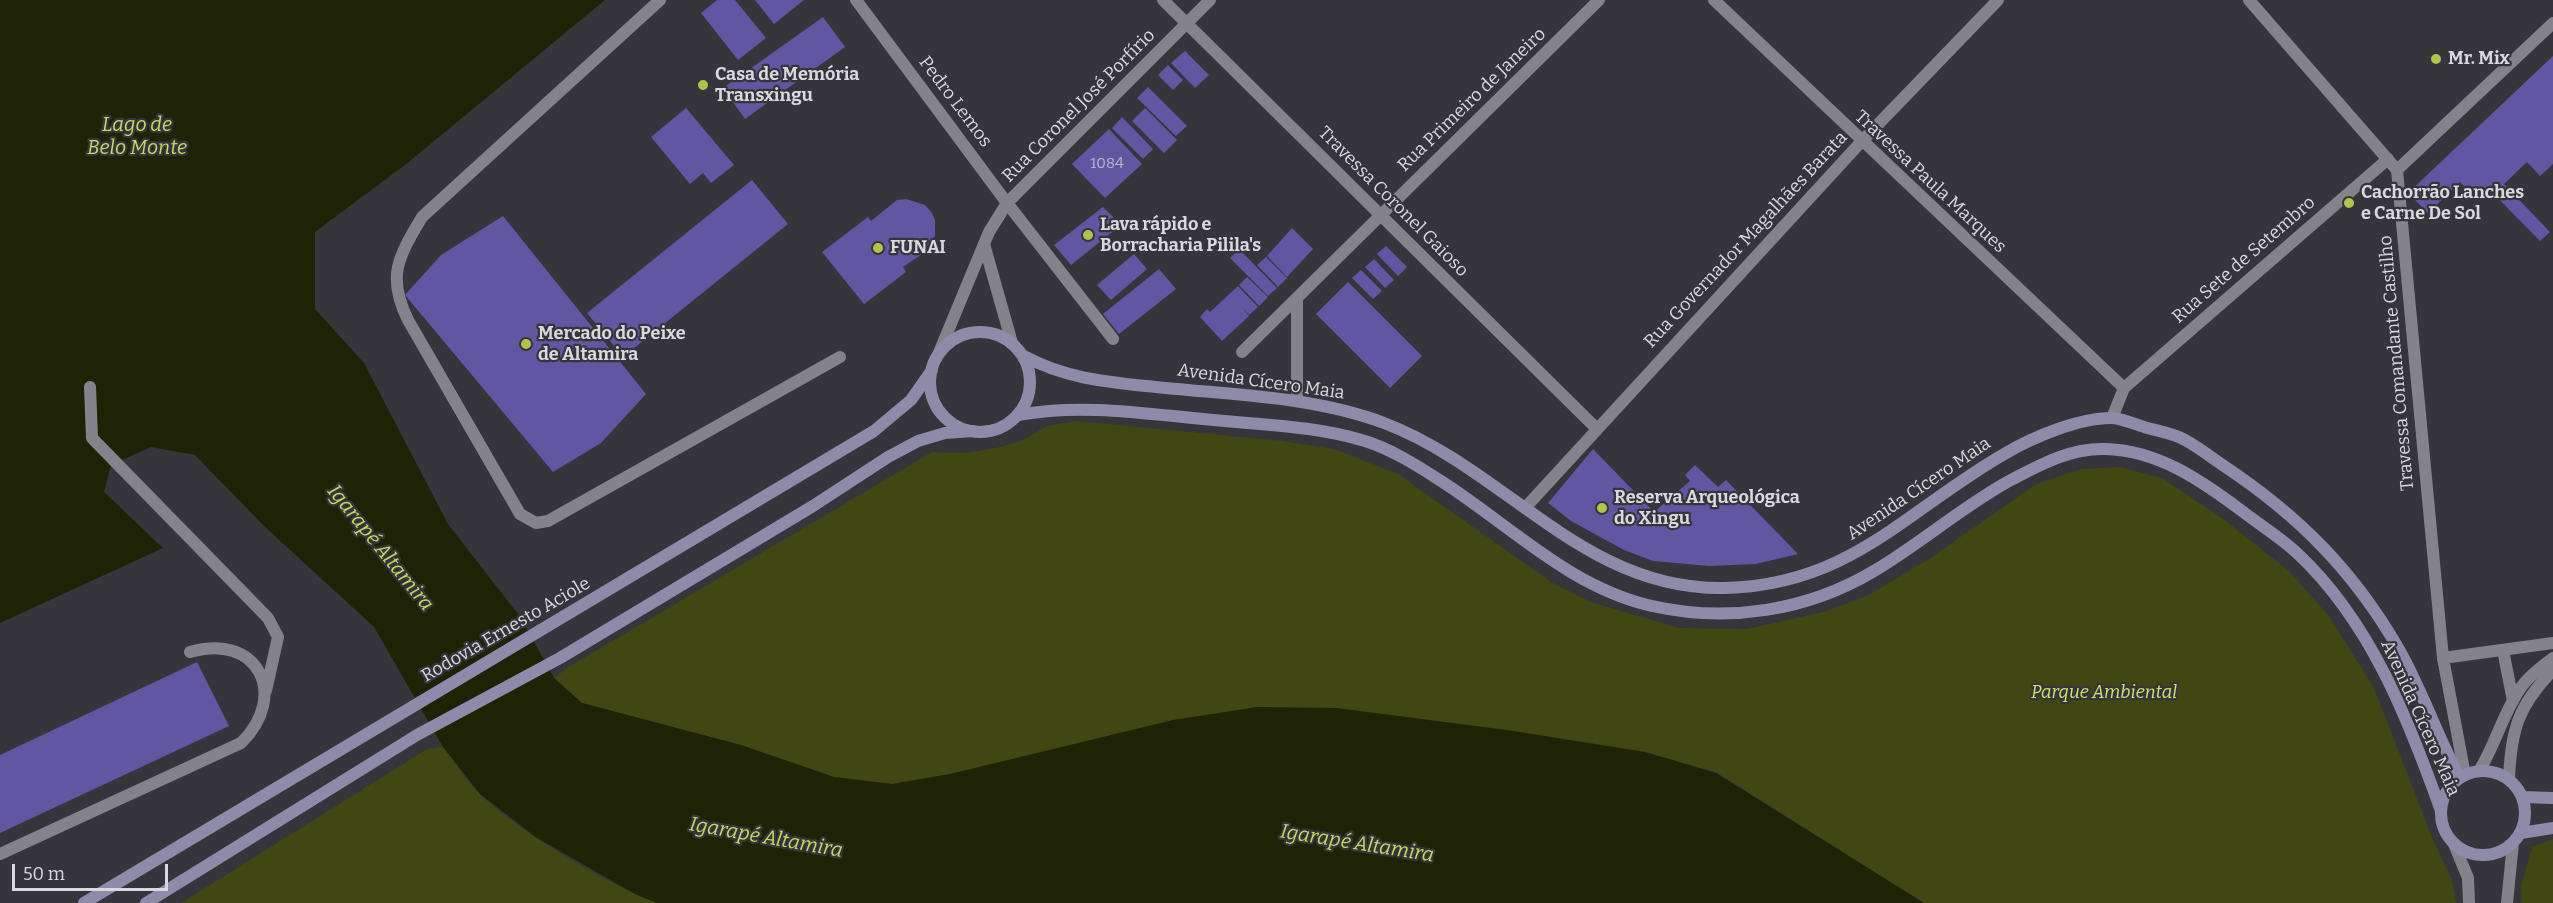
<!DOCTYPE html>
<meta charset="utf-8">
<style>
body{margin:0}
#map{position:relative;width:2553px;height:903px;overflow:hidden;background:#36353c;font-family:Bitter,serif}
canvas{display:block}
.scale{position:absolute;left:12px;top:864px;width:156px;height:27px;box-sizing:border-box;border:3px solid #d8d8dd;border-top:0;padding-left:8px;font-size:18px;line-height:21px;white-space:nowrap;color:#d8d8dd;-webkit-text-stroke:4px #36353c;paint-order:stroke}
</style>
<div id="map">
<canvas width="2553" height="903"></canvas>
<div class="scale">50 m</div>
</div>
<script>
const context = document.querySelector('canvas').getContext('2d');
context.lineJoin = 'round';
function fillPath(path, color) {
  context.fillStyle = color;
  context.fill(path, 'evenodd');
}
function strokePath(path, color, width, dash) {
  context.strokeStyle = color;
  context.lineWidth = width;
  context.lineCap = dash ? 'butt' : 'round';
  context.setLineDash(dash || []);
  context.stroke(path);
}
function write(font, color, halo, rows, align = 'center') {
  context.font = font + ' Bitter,serif';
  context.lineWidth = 4.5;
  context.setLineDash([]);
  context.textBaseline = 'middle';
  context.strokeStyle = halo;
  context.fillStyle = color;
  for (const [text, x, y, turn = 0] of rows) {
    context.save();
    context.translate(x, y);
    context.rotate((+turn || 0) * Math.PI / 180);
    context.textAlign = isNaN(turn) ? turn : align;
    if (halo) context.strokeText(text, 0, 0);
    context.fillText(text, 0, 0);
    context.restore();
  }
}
fillPath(new Path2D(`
 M1077 421 1283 441 1334 449 1398 474 1551 582 1591 602 1679 628 1747 629 1823 612 1867 596 1932 557 2036 484 2082 469 2120 467 2162 478 2222 518 2290 572 2329 616 2374 688 2433 840 2452 880 2456 903H1924L1716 772 1645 752 1336 708 1257 707 950 774 892 784 834 777 741 745 582 703 554 678 567 668 932 452 965 453 996 448 1021 441 1047 426Z
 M443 747C455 762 466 781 480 794 520 833 606 883 657 903H181L427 749Z
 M2553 839V903H2522L2521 887 2532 847Z`), '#404712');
fillPath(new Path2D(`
 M0 0H605L405 165 315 232V309L364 363 448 524 521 618 554 678 582 703 741 745 834 777 892 784 950 774 1173 720 1257 707 1336 708 1507 730 1645 752 1716 773 1924 903H657L635 894 537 838 480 794 443 747 374 627 264 526 195 455 151 447 111 465 104 492 163 548 0 623Z`), '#1f2306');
fillPath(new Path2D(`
 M717 0H735L766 38 738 60 701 13Z
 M755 0H804L774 24Z
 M823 17 845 47 745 119 723 88Z
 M1185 51 1209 75 1195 88 1171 63Z
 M2553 56V164L2540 176 2527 162 2504 184 2550 232 2540 241 2489 189 2478 200 2460 182 2428 213 2408 193Z
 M1168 65 1183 80 1173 90 1158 75Z
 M1148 87 1187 126 1176 136 1137 98Z
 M686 108 734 165 711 183 703 173 690 184 651 137Z
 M1145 108 1177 140 1164 153 1132 121Z
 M1122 117 1153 149 1143 159 1112 128Z
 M1109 129 1142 164 1105 198 1072 164Z
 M752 180 788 224 623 357 587 313Z
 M906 199 925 205 932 213 935 220V236L925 252 903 267 906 272 864 304 822 252 868 217 871 221 897 200Z
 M1103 207 1121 225 1071 265 1054 245Z
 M503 216 646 394 601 443 553 472 405 295 441 255Z
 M1292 228 1313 249 1287 277 1267 256Z
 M1386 246 1407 267 1398 276 1377 254Z
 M1239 249 1277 288 1268 296 1230 258Z
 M1134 254 1147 269 1111 300 1097 285Z
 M1266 257 1287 278 1278 287 1257 265Z
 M1374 259 1394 280 1385 288 1365 267Z
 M1159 269 1176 289 1119 334 1103 314Z
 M1361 270 1382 291 1373 299 1352 278Z
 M1247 277 1268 297 1259 306 1239 285Z
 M1348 282 1422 356 1390 388 1316 314Z
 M1238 286 1258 307 1249 315 1242 307 1249 316 1222 341 1200 317 1207 309 1210 312Z
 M1593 449 1654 512 1690 481 1685 475 1695 465 1718 487 1726 480 1798 554 1756 564 1709 566 1653 561 1624 550 1571 521 1548 503Z
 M197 662 229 726 0 833V755Z`), '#6156a2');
strokePath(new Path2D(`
 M660 0 422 217C399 256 386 276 408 320L520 514 536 523 548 521 840 357
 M90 387 92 438 268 618 278 637 266 691
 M0 854 241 743C290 695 257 632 190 652`), '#84838c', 12);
strokePath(new Path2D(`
 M856 0 1007 203 1113 339
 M1163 0 1597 429
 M1714 0 2124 388
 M2249 0 2397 170 2443 658 2465 775
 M2397 170 2553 23
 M1297 299V401
 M1242 352 1599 0
 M2112 418 2124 388 2388 159
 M1525 508 1861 142 1998 0`), '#84838c', 12);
strokePath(new Path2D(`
 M984 244 1012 343
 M938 355 989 232 1007 203 1210 0
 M2503 650 2513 701
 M2443 658 2553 643
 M2479 771C2496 744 2503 712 2522 686 2530 675 2542 666 2553 658
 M2509 779C2511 730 2518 706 2553 670
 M2454 844 2468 878 2469 903
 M2507 903 2513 843`), '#84838c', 12);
strokePath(new Path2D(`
 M930 382a50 50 0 1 1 100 0a50 50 0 1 1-100 0Z
 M1024 356C1066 379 1109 382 1156 387 1231 395 1312 396 1384 423 1506 469 1584 591 1725 588 1851 585 1906 510 2006 453 2033 437 2079 418 2111 418 2121 418 2134 424 2144 427 2157 431 2173 433 2185 440 2200 448 2213 459 2227 468 2300 517 2353 571 2397 646 2422 688 2436 735 2460 778
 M1018 415C1084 403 1147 414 1213 420 1264 425 1316 426 1365 441 1391 449 1418 466 1441 481 1510 525 1569 587 1652 606 1728 623 1807 611 1874 571 1921 543 1962 507 2009 481 2040 465 2069 448 2105 449 2158 450 2202 481 2242 511 2260 525 2280 537 2297 553 2370 621 2408 718 2441 811
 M2441 813a42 42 0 1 1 84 0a42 42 0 1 1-84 0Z
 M2523 797 2553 798
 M2521 833 2553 828
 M84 903 874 431 911 400 932 370
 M146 903 417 735 560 658 813 506 888 457 918 441 945 433 973 431`), '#8e8baa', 12);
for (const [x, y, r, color] of [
 [2436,59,6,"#b2c24b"],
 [703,85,6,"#b2c24b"],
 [2349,203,6,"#b2c24b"],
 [1088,235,6,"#b2c24b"],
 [878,248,6,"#b2c24b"],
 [526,344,6,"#b2c24b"],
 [1602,508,6,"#b2c24b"]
]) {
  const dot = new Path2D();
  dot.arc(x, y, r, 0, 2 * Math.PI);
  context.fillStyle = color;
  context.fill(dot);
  strokePath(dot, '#36353c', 2);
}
write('15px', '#bab8ce', null, [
 ["1084",1107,164]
]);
write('bold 18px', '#d8d8dd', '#36353c', [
 ["Mr. Mix",2448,59],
 ["Casa de Memória",715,75],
 ["Transxingu",715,96],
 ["Cachorrão Lanches",2361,193],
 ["e Carne De Sol",2361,214],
 ["Lava rápido e",1100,225],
 ["Borracharia Pilila's",1100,246],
 ["FUNAI",890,248],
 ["Mercado do Peixe",538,334],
 ["de Altamira",538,355],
 ["Reserva Arqueológica",1614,498],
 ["do Xingu",1614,519]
], 'left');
write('18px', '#d8d8dd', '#36353c', [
 ["Rua Primeiro de Janeiro",1472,100,-44],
 ["Pedro Lemos",955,102,53],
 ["Rua Coronel José Porfírio",1079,106,-45],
 ["Travessa Paula Marques",1930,182,43],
 ["Travessa Coronel Gaioso",1393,202,45],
 ["Rua Governador Magalhães Barata",1746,240,-47],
 ["Rua Sete de Setembro",2244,260,-41],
 ["Travessa Comandante Castilho",2397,363,-95],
 ["Avenida Cícero Maia",1261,382,8],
 ["Avenida Cícero Maia",1919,489,-34],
 ["Rodovia Ernesto Aciole",506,630,-30],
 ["Avenida Cícero Maia",2420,718,66]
]);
write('italic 18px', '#d2e46a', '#36353c', [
 ["Parque Ambiental",2104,693]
]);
write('italic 20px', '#c8d95f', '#36353c', [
 ["Lago de",137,125],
 ["Belo Monte",137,148],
 ["Igarapé Altamira",380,548,51],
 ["Igarapé Altamira",766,838,10],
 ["Igarapé Altamira",1357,844,9]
]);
</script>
